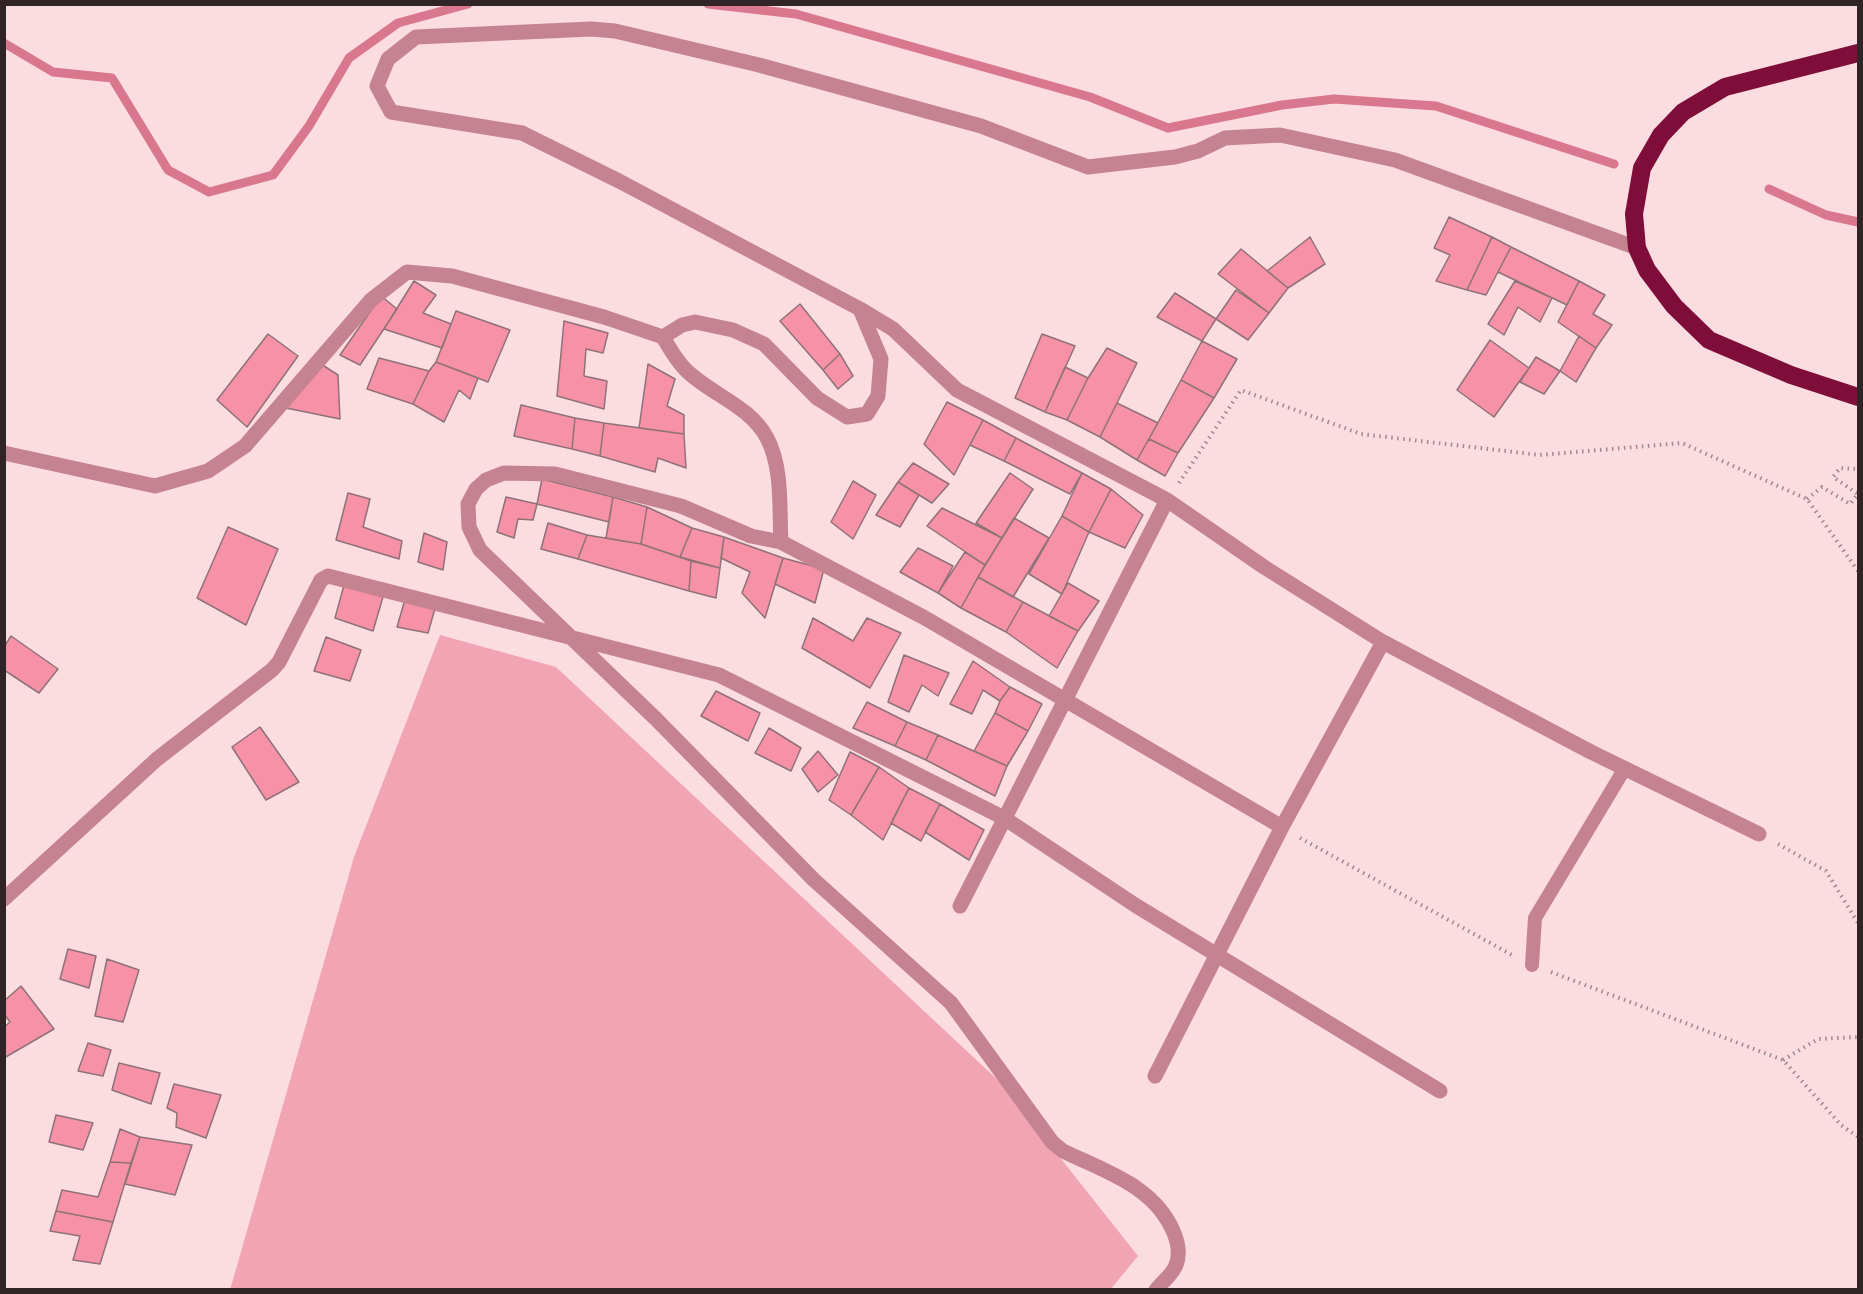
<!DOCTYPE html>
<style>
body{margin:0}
#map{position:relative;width:1863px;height:1294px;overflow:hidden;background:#fbdce1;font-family:Figtree,sans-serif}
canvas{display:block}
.frame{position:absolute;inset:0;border:6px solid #302426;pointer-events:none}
</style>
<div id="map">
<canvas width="1863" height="1294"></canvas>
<div class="frame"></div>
</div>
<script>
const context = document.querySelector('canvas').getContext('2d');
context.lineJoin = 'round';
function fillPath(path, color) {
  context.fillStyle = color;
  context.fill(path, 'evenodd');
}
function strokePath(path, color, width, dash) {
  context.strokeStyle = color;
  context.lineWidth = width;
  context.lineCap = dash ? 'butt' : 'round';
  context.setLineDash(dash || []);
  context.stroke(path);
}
fillPath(new Path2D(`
 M440 635 556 667 1001 1083 1138 1256 1110 1290H230L354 857Z`), '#f1a4b4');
strokePath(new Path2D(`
 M708 4 796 14 1090 97 1168 128 1282 105 1334 99 1436 106 1614 164
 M4 43 53 72 112 78 168 170 209 192 273 175 309 126 349 58 398 23 468 4
 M1769 189 1826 215 1858 222`), '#d9778e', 9);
const building = new Path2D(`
 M1449 217 1492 237 1467 290 1436 281 1450 255 1434 248Z
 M1310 237 1325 264 1288 288 1267 271Z
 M1492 237 1511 247 1486 295 1467 290Z
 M1511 247 1579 281 1567 305 1498 272Z
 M1241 249 1288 288 1269 313 1218 274Z
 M414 281 436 295 423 313 451 324 442 348 384 329Z
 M1515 281 1552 298 1540 322 1518 307 1504 335 1488 324Z
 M1579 281 1605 295 1593 314 1612 325 1596 348 1558 322Z
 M1236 290 1269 313 1248 340 1216 319Z
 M1175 293 1216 319 1202 341 1157 317Z
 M381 296 397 309 360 365 340 355Z
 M800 304 840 354 823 370 780 321Z
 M456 311 510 330 488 382 436 362Z
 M564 321 608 333 603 353 586 349 584 376 607 381 604 409 557 396Z
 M268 334 298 356 247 427 217 400Z
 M1042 334 1075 346 1045 412 1015 398Z
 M1579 336 1596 348 1576 382 1560 371Z
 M1490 340 1529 368 1494 417 1457 390Z
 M1202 341 1237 359 1214 398 1181 380Z
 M1107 348 1137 363 1100 437 1067 420 1088 378Z
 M840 354 853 376 838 389 823 370Z
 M1536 357 1560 371 1544 394 1520 382Z
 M379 358 429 371 413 404 367 389Z
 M436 362 478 378 470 399 459 390 444 422 413 404 429 371Z
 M321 364 338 375 340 419 286 408Z
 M648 364 675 379 667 406 684 415V434L639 428Z
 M1065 367 1088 378 1067 420 1045 412Z
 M1181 380 1214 398 1178 453 1149 439Z
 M947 402 983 420 954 475 924 444Z
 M1117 403 1158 423 1137 460 1100 437Z
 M521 405 575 418 572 449 514 436Z
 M575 418 604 423 600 456 572 449Z
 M983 420 1016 438 1004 461 970 445Z
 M604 423 684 434 686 468 658 458 655 472 600 456Z
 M1016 438 1082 473 1070 494 1004 461Z
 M1149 439 1178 453 1165 476 1137 460Z
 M913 463 949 484 932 503 898 482Z
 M1010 473 1033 489 1002 538 976 523Z
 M1082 473 1111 489 1089 532 1062 516Z
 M542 479 613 497 609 522 537 504Z
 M853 481 876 495 853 539 831 522Z
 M898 482 919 495 900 527 876 515Z
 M1111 489 1143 515 1125 548 1089 532Z
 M348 493 370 499 363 527 402 541 399 559 336 540Z
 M506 497 537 504 533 520 518 519 514 538 497 532Z
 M613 497 647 507 641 544 606 538Z
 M647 507 692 528 680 557 641 544Z
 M942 508 1002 538 985 565 927 526Z
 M1062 516 1089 532 1062 594 1029 574Z
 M1014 518 1049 538 1013 597 978 577Z
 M548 523 587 535 578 559 541 549Z
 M228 527 278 549 246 625 197 598Z
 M692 528 724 537 720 568 680 557Z
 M424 533 447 542 443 570 418 562Z
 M587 535 641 544 691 561 689 591 578 559Z
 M724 537 783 558 765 618 742 593 750 572 721 558Z
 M918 548 953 566 938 593 900 572Z
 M965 552 985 565 961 608 938 593Z
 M783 558 824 569 815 603 775 584Z
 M691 561 720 568 716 598 689 591Z
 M978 577 1023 602 1006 632 961 608Z
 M1068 583 1099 601 1078 631 1049 616Z
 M344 585 383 597 373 631 335 618Z
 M406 596 436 605 428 633 397 627Z
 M1023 602 1078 631 1057 668 1006 632Z
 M813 618 853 641 867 618 901 633 870 688 802 648Z
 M11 636 58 669 39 693 4 670V647Z
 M326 637 361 650 350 681 314 671Z
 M904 655 949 673 938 696 922 685 909 712 888 702Z
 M973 661 1010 687 1000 701 983 690 972 714 950 704Z
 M1010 687 1042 704 1028 731 995 713 1000 701Z
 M716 691 760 713 748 741 701 716Z
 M867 702 907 722 895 746 853 728Z
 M995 713 1028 731 1007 766 974 751Z
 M907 722 938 735 926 760 895 746Z
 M260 727 299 782 266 800 232 747Z
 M769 728 801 748 791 771 755 753Z
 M938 735 1007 766 995 796 926 760Z
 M818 751 838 775 818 792 802 769Z
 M850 752 879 767 851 815 829 800Z
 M879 767 909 788 883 840 851 815Z
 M909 788 940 804 921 841 891 823Z
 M940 804 984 830 969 860 925 832Z
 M68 949 96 956 89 988 60 979Z
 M107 959 139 970 123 1022 95 1016Z
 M21 986 54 1029 4 1058V1027L10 1022 4 1014V1001Z
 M88 1043 111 1050 103 1076 78 1071Z
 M119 1063 160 1073 151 1104 112 1090Z
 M174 1084 221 1095 206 1138 176 1127 177 1113 167 1108Z
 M56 1115 93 1123 83 1150 49 1142Z
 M120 1129 140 1137 131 1163 110 1162Z
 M140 1137 192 1145 175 1195 125 1184Z
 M110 1162 131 1163 113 1222 56 1211 62 1190 98 1197Z
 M56 1211 113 1222 100 1264 73 1260 80 1236 50 1231Z`);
fillPath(building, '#f691a7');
strokePath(building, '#8e7277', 1.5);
strokePath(new Path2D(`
 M1179 483 1241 390 1361 434 1540 455 1682 443 1807 499 1858 571
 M1807 499 1822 487 1850 504 1858 494 1833 477 1840 468 1858 469
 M1300 838 1512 955
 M1778 844 1826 871 1858 923
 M1551 972 1783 1060 1841 1125 1858 1137
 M1783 1060 1818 1039 1858 1037`), '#9f898d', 4, [1.5, 4.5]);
strokePath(new Path2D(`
 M1532 965 1535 918 1625 768`), '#c58391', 14);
strokePath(new Path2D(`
 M860 309 893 329 957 390 1167 500 1264 567 1383 642 1591 752 1759 834
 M4 453 155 486 208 471 245 446 371 300 407 272 452 276 604 317 663 337
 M781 542 925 618 1282 827
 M4 899 157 759 272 670 279 662 321 580 328 576 719 675 1004 818 1135 905 1440 1091
 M960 906 1167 500
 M1155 1076 1282 827 1383 642
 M1156 1290C1162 1282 1173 1274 1176 1265 1180 1255 1178 1243 1174 1233 1155 1186 1106 1172 1063 1151L1052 1142 951 1003 814 880 656 719 480 550 469 527 468 504 476 489 486 480 504 473 555 474 681 506 751 536 781 542C779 509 783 468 767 438 750 406 712 395 687 371 677 362 670 349 663 337L682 325 695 322 733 330 764 344 817 398 847 417 867 414 878 396 881 359 860 309 619 181 522 133 391 112 377 86 388 59 416 37 591 29 615 31 759 65 981 126 1088 167 1175 157 1198 151 1225 138 1280 135 1395 160 1637 248`), '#c58391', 15);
strokePath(new Path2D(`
 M1858 53 1725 87 1683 112 1661 135 1642 168 1634 214 1637 248 1647 270 1674 306 1709 340 1791 375 1858 397`), '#7f0d39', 18);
</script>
